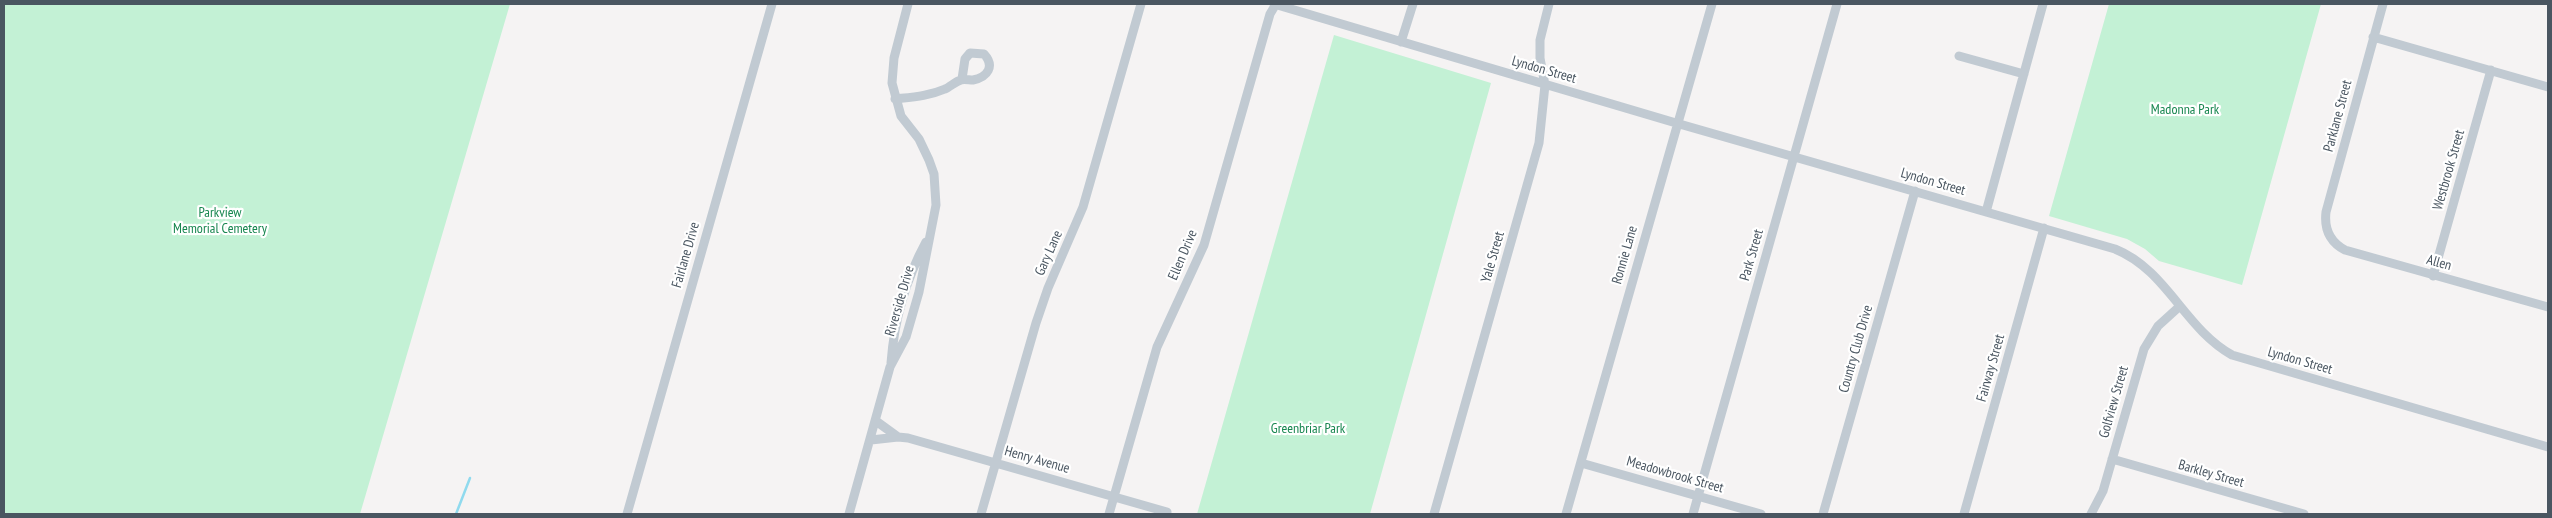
<!DOCTYPE html>
<style>
body{margin:0}
#map{position:relative;width:2552px;height:518px;overflow:hidden;background:#f5f3f3;font-family:"PT Sans Narrow",sans-serif}
canvas{display:block}
.frame{position:absolute;inset:0;border:5px solid #4a5661;pointer-events:none}
</style>
<div id="map">
<canvas width="2552" height="518"></canvas>
<div class="frame"></div>
</div>
<script>
const context = document.querySelector('canvas').getContext('2d');
context.lineJoin = 'round';
function fillPath(path, color) {
  context.fillStyle = color;
  context.fill(path, 'evenodd');
}
function strokePath(path, color, width, dash) {
  context.strokeStyle = color;
  context.lineWidth = width;
  context.lineCap = dash ? 'butt' : 'round';
  context.setLineDash(dash || []);
  context.stroke(path);
}
function write(font, color, halo, rows, align = 'center') {
  context.font = font + ' "PT Sans Narrow",sans-serif';
  context.lineWidth = 4.5;
  context.setLineDash([]);
  context.textBaseline = 'middle';
  context.strokeStyle = halo;
  context.fillStyle = color;
  for (const [text, x, y, turn = 0] of rows) {
    context.save();
    context.translate(x, y);
    context.rotate((+turn || 0) * Math.PI / 180);
    context.textAlign = isNaN(turn) ? turn : align;
    if (halo) context.strokeText(text, 0, 0);
    context.fillText(text, 0, 0);
    context.restore();
  }
}
fillPath(new Path2D(`
 M4 4H510L360 514H4Z
 M2109 4H2321L2242 285 2159 261 2145 249 2127 239 2049 216Z
 M1334 35 1491 83 1370 514H1197Z`), '#c3f1d5');
strokePath(new Path2D(`
 M456 514 470 478`), '#90daee', 2.5);
strokePath(new Path2D(`
 M1274 4 1676 123 2115 249C2167 270 2184 328 2232 355L2548 447
 M2383 4 2326 212C2324 229 2330 242 2345 250L2548 307
 M2373 37 2548 87
 M1401 42 1413 4
 M1959 56 2024 74
 M895 99C913 97 929 96 945 89 950 87 956 81 961 80 964 79 969 80 973 80 988 77 995 66 984 54L970 53 965 59 962 79
 M1986 212 2043 4
 M2433 276 2491 70
 M891 363C894 322 906 279 926 242
 M898 437 908 438 1167 512
 M871 440 898 437 876 421
 M2112 459 2304 514
 M1581 463 1761 514
 M627 514 772 4
 M849 514 890 367 906 337 919 292 936 205 934 174 929 160 919 139 901 116 892 83 894 58 908 4
 M981 514 1036 323 1048 288 1083 207 1141 4
 M1109 514 1157 347 1204 245 1270 14 1276 4
 M1434 514 1539 143 1545 85 1540 58V40L1549 4
 M1566 514 1712 4
 M1693 514 1837 4
 M1823 514 1915 191
 M1964 514 2044 228
 M2091 514 2103 491 2144 349 2158 326 2180 306`), '#c1cad2', 9);
write('14px', '#4a5661', '#fff', [
 ["Lyndon Street",1544,70,16],
 ["Parklane Street",2338,116,-75],
 ["Westbrook Street",2449,170,-74],
 ["Lyndon Street",1933,182,16],
 ["Gary Lane",1049,253,-66],
 ["Fairlane Drive",686,255,-74],
 ["Ellen Drive",1183,255,-67],
 ["Ronnie Lane",1625,255,-74],
 ["Park Street",1752,255,-74],
 ["Yale Street",1493,257,-74],
 ["Allen",2439,263,16],
 ["Riverside Drive",900,301,-74],
 ["Country Club Drive",1856,349,-74],
 ["Lyndon Street",2300,361,16],
 ["Fairway Street",1991,368,-74],
 ["Golfview Street",2114,402,-74],
 ["Henry Avenue",1037,460,16],
 ["Barkley Street",2211,474,16],
 ["Meadowbrook Street",1675,475,16]
]);
write('14px', '#17864f', '#fff', [
 ["Madonna Park",2185,110],
 ["Parkview",220,213],
 ["Memorial Cemetery",220,229],
 ["Greenbriar Park",1308,429]
]);
</script>
